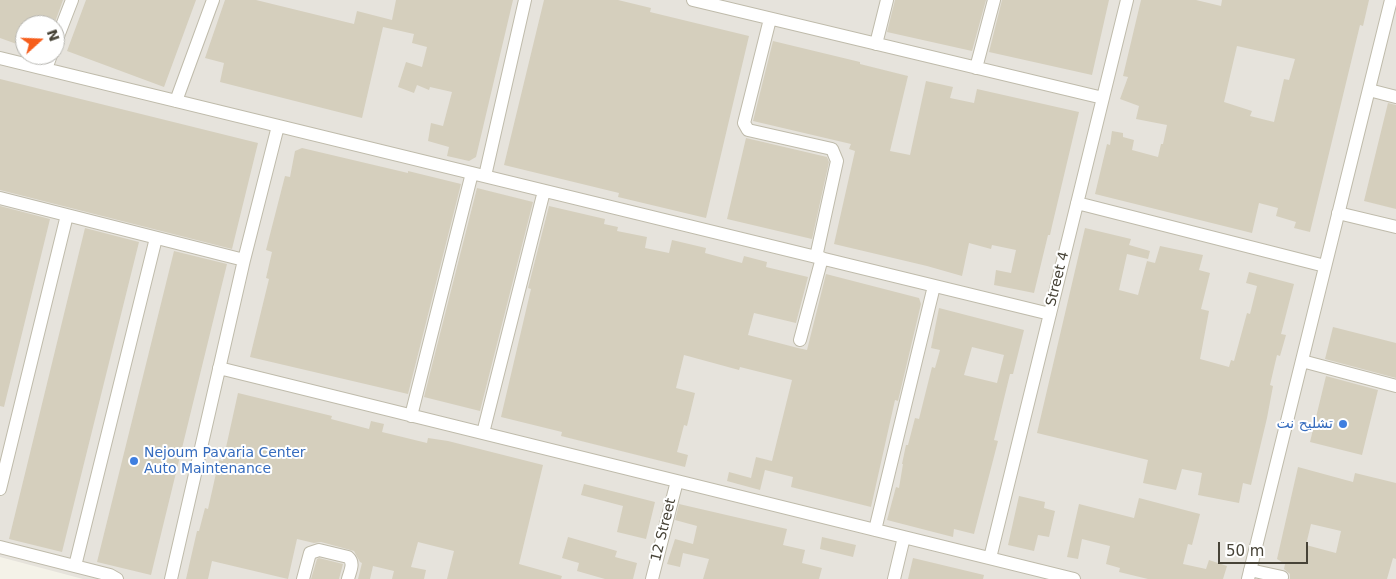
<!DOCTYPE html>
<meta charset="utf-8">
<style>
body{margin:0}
#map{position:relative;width:1396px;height:579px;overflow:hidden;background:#f4f2e8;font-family:"DejaVu Sans",sans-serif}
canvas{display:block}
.north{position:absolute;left:15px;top:15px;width:50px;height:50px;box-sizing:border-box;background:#fff;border:1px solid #b5b4af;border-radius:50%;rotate:70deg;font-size:14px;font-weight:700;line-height:20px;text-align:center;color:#474337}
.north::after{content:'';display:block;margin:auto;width:18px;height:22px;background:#f65e1c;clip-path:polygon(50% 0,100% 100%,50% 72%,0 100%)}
.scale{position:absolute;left:1218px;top:542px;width:90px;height:22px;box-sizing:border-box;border:2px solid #474337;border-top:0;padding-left:6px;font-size:15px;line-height:18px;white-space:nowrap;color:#474337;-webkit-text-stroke:4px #fff;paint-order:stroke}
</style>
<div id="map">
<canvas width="1396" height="579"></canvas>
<div class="north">N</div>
<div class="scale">50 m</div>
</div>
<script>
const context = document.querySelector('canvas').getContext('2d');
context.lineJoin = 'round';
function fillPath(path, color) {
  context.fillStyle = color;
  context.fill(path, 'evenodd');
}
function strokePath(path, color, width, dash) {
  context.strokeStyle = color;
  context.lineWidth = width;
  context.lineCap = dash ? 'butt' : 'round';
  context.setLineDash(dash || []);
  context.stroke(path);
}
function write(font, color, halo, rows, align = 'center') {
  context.font = font + ' "DejaVu Sans","Noto Naskh Arabic",sans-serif';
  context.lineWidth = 4;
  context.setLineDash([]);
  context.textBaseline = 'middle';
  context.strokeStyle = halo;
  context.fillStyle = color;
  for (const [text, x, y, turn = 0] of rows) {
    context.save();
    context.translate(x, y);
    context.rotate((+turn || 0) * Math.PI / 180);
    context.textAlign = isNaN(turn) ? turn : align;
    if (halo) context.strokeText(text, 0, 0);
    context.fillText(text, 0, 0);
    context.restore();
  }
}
fillPath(new Path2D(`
 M0 0H1396V579H83L0 557ZM25 25H55V55H25Z`), '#e6e3dc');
fillPath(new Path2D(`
 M0 0H63L54 25H25V47L0 38Z
 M86 0H196L164 87 67 51Z
 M225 0H256L354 24 357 11 392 20 396 0H513L476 157 469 161 447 156 449 147 428 141 431 123 443 126 452 92 430 87 429 90 417 85 414 93 398 87 406 62 422 67 427 47 412 43 414 34 383 27 362 118 220 82 224 63 205 58Z
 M544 0H618L651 8 650 12 749 36 706 218 618 197 619 193 504 165Z
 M895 0H986L972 51 887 32Z
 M1002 0H1109L1092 75 989 52Z
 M1141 0H1196L1221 6 1222 0H1369L1363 26 1360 25 1310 232 1294 228 1296 222 1276 216 1278 208 1259 203 1252 233 1095 194 1107 144 1110 145 1112 131 1123 133V137L1134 140 1132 150 1158 157 1161 144H1163L1167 125 1136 119 1139 106 1120 99 1128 77 1123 76ZM1237 46 1295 59 1289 80 1284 79 1274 122 1250 116 1252 111 1224 102Z
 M773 41 860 62V64L908 76 890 151 910 155 926 81 953 87 950 98 974 103 977 89 1079 112 1052 226 1050 235H1048L1034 293 994 285 996 270 1011 273 1016 250 992 245 991 249 969 243 962 276 927 266 834 244 855 151 849 149 851 144 753 121Z
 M0 79 258 143 232 249 0 190Z
 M1388 103 1396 105V209L1364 201Z
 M746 138 827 157 829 162 812 239 727 219Z
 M302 148 408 173V171L461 184 408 394 250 357 269 279 266 278 272 252 266 250 275 215 285 176 290 177 295 151Z
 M477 188 533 202 480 411 424 397Z
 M0 206 50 219 4 407 0 406Z
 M549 206 605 219 604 224 618 227 617 231 647 237 645 248 669 253 672 240 706 248 705 253 742 263 744 256 767 262 766 267 808 277 796 323 754 313 748 335 798 348 807 350 826 274 919 298 921 304 898 401 895 400 871 507 791 487 793 477 765 470 760 490 727 481 729 472 751 478 756 457 772 461 792 380 740 367 739 370 684 355 676 388 695 393 687 426 684 425 677 452 688 455 685 467 561 436 562 432 501 417 531 289 528 288Z
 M85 228 139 242 62 552 9 539Z
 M1085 228 1131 239 1129 245 1150 251 1148 259 1127 254 1119 290 1138 295 1147 261 1155 263 1160 246 1203 255 1199 270 1210 273 1201 309 1209 311 1200 359 1229 367 1231 360 1234 361 1247 313 1250 314 1257 286 1246 283 1249 272 1294 284 1281 334 1286 335 1280 356 1277 355 1270 385 1273 386 1267 418 1251 485 1243 483 1239 503 1198 495 1202 473 1182 469 1176 490 1143 483 1148 460 1037 433Z
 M174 251 227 264 151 575 97 562Z
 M939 308 1024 330 1013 374H1010L994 440 998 441 974 534 954 529 953 537 887 520 896 487 899 488 903 464H902L906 445H908L915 418 919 419 932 367 935 368 940 350 931 348ZM972 347 1004 355 997 383 964 375Z
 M1333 327 1396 343V378L1325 359Z
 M1326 376 1378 390 1362 455 1310 442Z
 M238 393 332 416 331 419 369 429 371 421 384 424 382 432 427 443 428 438 448 441 543 465 519 564 562 576 561 579H447L454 551 418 542 411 567 426 570 424 579H392L394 571 373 566 370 579H358L362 563 360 562 354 551 321 542 314 543 297 539 288 579 212 561 208 579H186L197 531H199L205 508 208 509 219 460 223 461Z
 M1298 467 1353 482 1355 473 1396 483V559L1393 558 1387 579H1290V574L1284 569 1285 564 1277 559ZM1311 524 1341 531 1336 553 1306 545Z
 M584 484 655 502 646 539 617 532 623 506 581 495Z
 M1019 496 1045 502 1044 508 1055 511 1049 537 1038 535 1034 551 1008 545Z
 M1139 498 1200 514 1192 545 1188 544 1183 564 1206 569 1209 560 1227 566 1223 579H1148L1119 572 1120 568 1106 564 1110 546 1082 539 1078 559 1067 557 1079 504 1134 518Z
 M679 504 787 529 783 545 805 550 802 563 822 568 819 579H703L709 559 683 553 680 567 667 564 675 539 693 544 697 526 675 520Z
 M568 537 617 551 615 557 637 563 633 579H605L577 571 579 563 562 558Z
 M822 537 856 545 853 557 820 549Z
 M319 558 343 564 339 579H311L317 559Z
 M913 558 984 575 983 579H908Z`), '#d5cfbd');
const minor = new Path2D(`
 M693 0 1103 98
 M770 19 744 123 748 130 832 149 837 161 816 257
 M55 44 72 0
 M876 44 887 0
 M0 58 1050 314
 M976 68 994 0
 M46 69 51 55
 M1369 90 1396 97
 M176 101 213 0
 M485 176 525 0
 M0 198 244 260
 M1077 203 1325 266
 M1338 213 1396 227
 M800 340 822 258
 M1302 361 1396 386
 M219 368 1074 579
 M411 416 472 173
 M483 433 544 191
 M0 489 67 215
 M875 530 934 286
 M0 547 110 575 117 579
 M990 558 1127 0
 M75 566 156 238
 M1250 570 1282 577
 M171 579 244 260 278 126
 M303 579 310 553 319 550 348 557C355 563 350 571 348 579
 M652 579 677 481
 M894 579 904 537
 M1248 579 1391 0`);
strokePath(minor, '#bfbbab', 14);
strokePath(minor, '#fff', 12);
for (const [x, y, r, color] of [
 [1343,424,5,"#3f7fe0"],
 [134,461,5,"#3f7fe0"]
]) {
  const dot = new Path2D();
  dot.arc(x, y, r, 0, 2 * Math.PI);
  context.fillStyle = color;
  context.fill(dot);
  strokePath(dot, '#fff', 2);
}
write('14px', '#474337', '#fff', [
 ["Street 4",1058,279,-76],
 ["12 Street",664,530,-76]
]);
write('14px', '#366cbe', '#fff', [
 ["تشليح نت",1333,424],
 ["Nejoum Pavaria Center",144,453,"left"],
 ["Auto Maintenance",144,469,"left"]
], 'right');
</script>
